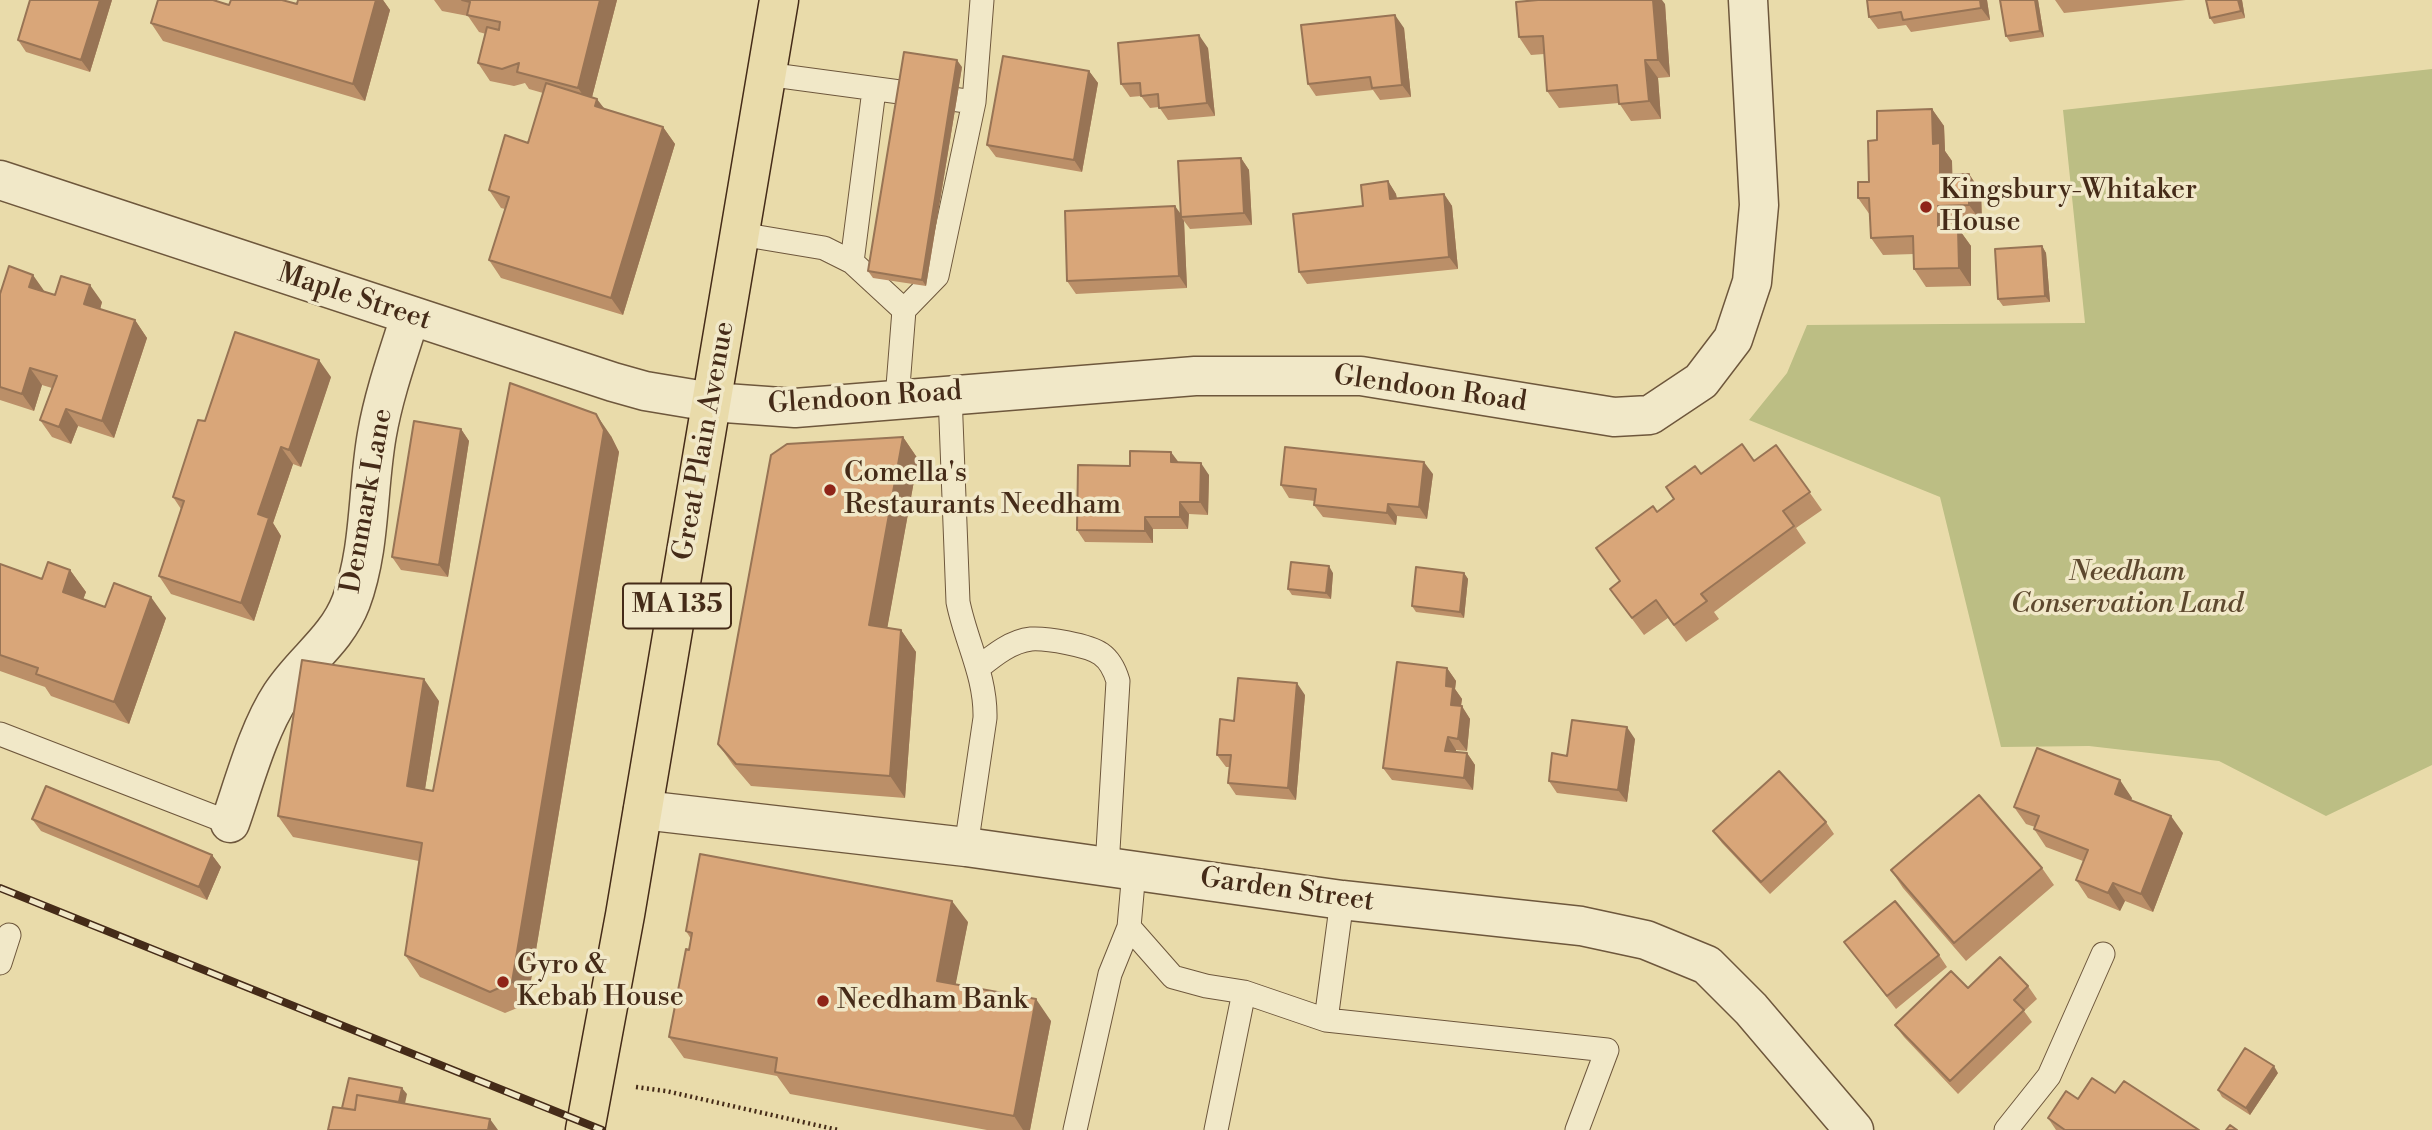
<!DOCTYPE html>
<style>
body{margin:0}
canvas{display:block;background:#e9dbaa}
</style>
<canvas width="2432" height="1130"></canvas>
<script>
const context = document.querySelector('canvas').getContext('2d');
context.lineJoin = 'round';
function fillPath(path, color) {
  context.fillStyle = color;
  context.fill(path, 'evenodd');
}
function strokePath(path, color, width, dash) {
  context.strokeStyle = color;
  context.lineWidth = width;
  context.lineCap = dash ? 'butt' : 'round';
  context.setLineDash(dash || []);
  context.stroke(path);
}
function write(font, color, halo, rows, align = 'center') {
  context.font = font + ' "Libre Bodoni",serif';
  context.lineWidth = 7;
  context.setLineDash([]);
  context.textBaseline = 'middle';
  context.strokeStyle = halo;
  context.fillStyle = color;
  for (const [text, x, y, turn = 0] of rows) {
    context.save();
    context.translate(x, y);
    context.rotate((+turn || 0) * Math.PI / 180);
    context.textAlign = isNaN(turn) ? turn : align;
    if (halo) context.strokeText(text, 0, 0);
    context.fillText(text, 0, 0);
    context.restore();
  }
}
fillPath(new Path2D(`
 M2432 69V765L2326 816 2219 761 2089 746 2001 747 1940 497 1749 420 1787 373 1807 325 2085 323 2063 110Z`), '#bcbe84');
const service = new Path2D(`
 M766 74 974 102
 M740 234 824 248 852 262 904 310
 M852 262 874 90
 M950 394 958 602C966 642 986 676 985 718L966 847
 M897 399 904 310 937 276 974 102 982 0
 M978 668C993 656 1011 641 1031 639 1047 638 1088 645 1101 654 1111 661 1115 671 1118 681L1107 867
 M0 734 230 823
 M1129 927 1173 977 1206 986 1244 992 1326 1020 1607 1050 1577 1130
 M0 963 9 935
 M1326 1020 1342 900
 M1075 1130 1110 974 1129 927 1134 871
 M1216 1130 1244 992
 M2006 1130 2049 1076 2103 954`);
const minor = new Path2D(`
 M0 180 613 382 645 391 711 402 795 408 1195 376H1361L1614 417 1650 415 1701 381 1733 339 1752 282 1759 205 1748 0
 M643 810 966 847 1342 900 1581 926 1646 940 1707 965 1751 1009 1854 1130
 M230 823C244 783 258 730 281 695 303 661 336 641 351 602 371 548 367 490 377 434 384 394 398 355 410 317`);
const primary = new Path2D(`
 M585 1130 625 915 779 0`);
strokePath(service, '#6e573c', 25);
strokePath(minor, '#6e573c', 41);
strokePath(primary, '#452b18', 41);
strokePath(new Path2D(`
 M636 1087 666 1091 838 1130`), '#452b18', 4.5, [2, 3.5]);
strokePath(service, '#f1e8c8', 23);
strokePath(minor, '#f1e8c8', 38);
strokePath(primary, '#e9dbaa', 38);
const rail = new Path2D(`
 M0 888 602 1130`);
strokePath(rail, '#452b18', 8);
strokePath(rail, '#f1e8c8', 5, [16]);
fillPath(new Path2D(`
 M112 0 90 72 26 52 18 40Z
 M158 0H217L216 1 229 5 297 4 298 0H383L390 10 365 101 163 41 151 23Z
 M434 0H617L592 97 605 109 663 127 675 144 623 315 501 278 489 260 505 209 501 208 489 190 528 143 543 93 529 89 525 83 514 86 490 81 478 63 486 34 479 32 468 16 442 11Z
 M1867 0H1987L1990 20 1911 32 1906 25 1878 29 1869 17Z
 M2038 0 2044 37 2010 42 2006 36Z
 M2055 0H2186L2064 13Z
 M2206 0H2242L2245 18 2214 24 2210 18Z
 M1665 4 1670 77 1658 78 1661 119 1631 121 1619 103 1559 108 1547 91 1544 54 1531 55 1519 37Z
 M1404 28 1411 97 1380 100 1373 90 1316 96 1308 84Z
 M1208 48 1215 116 1168 120 1159 107 1150 108 1141 96 1130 97 1121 84Z
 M962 67 926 286 873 278 868 271Z
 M1089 71 1098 83 1082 172 996 157 987 145Z
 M1932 109 1944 126 1945 151 1952 161V175L1969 174 1981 192 1982 223 1950 224V229L1958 228 1971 246V286L1926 287 1914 269V254L1883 255 1871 238 1870 215 1858 198 1869 182 1877 140Z
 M1241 158 1249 170 1252 225 1190 229 1184 221 1187 288 1076 294 1067 281 1181 214Z
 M1388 181 1396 194 1397 199 1444 194 1452 206 1458 269 1307 284 1299 272Z
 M2042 246 2046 253 2050 302 2003 306 1998 299Z
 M44 292 55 295 102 302 100 309 135 320 147 338 114 438 78 426 71 444 52 437 40 420 52 388 42 385 34 411 0 400V294Z
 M331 377 301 467 293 464 273 523 281 536 254 621 171 594 159 576 181 509 173 497 205 421Z
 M461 429 469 441 448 577 401 570 392 557Z
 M611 436 619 452 527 1004 505 1013 420 977 405 955 419 861 293 837 278 816 439 701 425 789 433 791Z
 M903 437 918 459 887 628 901 630 916 652 905 798 751 786 733 765 718 744Z
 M1776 445 1822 510 1796 528 1806 543 1714 612 1719 619 1686 642 1668 618 1644 635 1610 589 1619 581 1657 512 1674 499 1701 474 1754 461Z
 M1178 462 1209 475 1208 515 1189 514 1188 529H1153V543L1085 542 1077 530 1130 466Z
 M1433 474 1427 519 1397 516 1396 525 1323 517 1314 505 1315 501 1289 498 1281 485Z
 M0 564 42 579 70 570 86 592 83 599 105 607 166 618 129 724 51 696 45 687 0 671Z
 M1333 573 1331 599 1292 595 1288 589Z
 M1464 573 1468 579 1464 618 1416 612 1412 606Z
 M1447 668 1456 681 1455 689 1462 699 1461 706 1470 719 1467 751 1456 750V752L1467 753 1475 765 1473 790 1392 780 1383 768Z
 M1305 695 1296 800 1236 795 1228 783 1229 767H1226L1217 755 1234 721Z
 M1635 739 1627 802 1557 793 1549 781 1567 756Z
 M2132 798 2131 800 2183 833 2153 912 2125 901 2120 911 2088 898 2076 880 2083 861 2046 847 2034 829 2035 827 2026 824 2014 807Z
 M32 819 212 855 221 867 207 900 41 831Z
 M1826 822 1834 834 1770 894 1722 843 1713 831Z
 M2042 868 2054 885 1966 961 1903 888 1891 870Z
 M968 922 955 985 1051 1021 1030 1130H987L790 1094 777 1076 684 1058 669 1037 691 939 686 931Z
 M1844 942 1939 955 1947 967 1896 1009Z
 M2028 986 2037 999 2024 1011 2032 1022 1958 1094 1904 1037 1895 1025Z
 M2278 1073 2250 1115 2222 1097 2218 1090Z
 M2115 1093 2199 1130H2056L2048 1118 2078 1099Z`), '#bb8f68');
fillPath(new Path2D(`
 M100 0H112L90 72 81 60Z
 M376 0H383L390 10 365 101 353 84Z
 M600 0H617L590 105 578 88Z
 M1653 0H1662L1665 4 1670 77 1658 60Z
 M1980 0H1987L1990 20 1981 8Z
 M2035 0H2038L2044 37 2040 31Z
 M2238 0H2242L2245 18 2241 11Z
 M1395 15 1404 28 1411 97 1402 85Z
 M1199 35 1208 48 1215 116 1207 103Z
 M957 60 962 67 926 286 922 280Z
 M1645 60 1658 78 1661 119 1649 101Z
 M1089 71 1098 83 1082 172 1074 160Z
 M597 99 610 116 595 106Z
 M1932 109 1944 126 1945 151 1952 161 1953 192 1940 175 1933 144Z
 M663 127 675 144 623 315 611 298Z
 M1241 158 1249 170 1252 225 1244 213Z
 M1969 174 1981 192 1982 223 1969 205Z
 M1388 181 1396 194 1399 212 1390 199Z
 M1444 194 1452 206 1458 269 1449 257Z
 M1175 206 1183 217H1181L1184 221 1187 288 1179 276Z
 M1938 206 1950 224V247L1938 229Z
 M1958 228 1971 246V286L1959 268Z
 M2042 246 2046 253 2050 302 2045 296Z
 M33 275 45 292 29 287Z
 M90 285 102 302 97 321 84 304Z
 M135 320 147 338 114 438 102 421Z
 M319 360 331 377 301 467 289 450Z
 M30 368 42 385 34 411 22 394Z
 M66 409 78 426 71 444 59 427Z
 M596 414 611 436 619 452 527 1004 512 982Z
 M461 429 469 441 448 577 439 565Z
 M903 437 918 459 884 646 869 625Z
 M281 447 293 464 273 523 281 536 254 621 241 603 258 514Z
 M1171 452 1180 464 1171 462Z
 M1424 462 1433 474 1427 519 1419 507Z
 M1201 463 1209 475 1208 515 1200 502Z
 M1180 502 1189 514 1188 529 1180 517Z
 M1388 504 1397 516 1396 525 1387 513Z
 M1145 517 1153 529V543L1145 531Z
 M1329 566 1333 573 1331 599 1326 593Z
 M70 570 86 592 78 613 63 592Z
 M1464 573 1468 579 1464 618 1460 612Z
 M151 597 166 618 129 724 114 702Z
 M901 630 916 652 905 798 890 776Z
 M1447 668 1456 681 1455 689 1462 699 1459 717 1451 705 1446 686Z
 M424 679 439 701 422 808 407 786Z
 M1297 683 1305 695 1296 800 1288 788Z
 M1462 706 1470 719 1467 751 1458 739Z
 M1627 727 1635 739 1627 802 1618 790Z
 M1448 737 1456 750 1454 763 1445 751Z
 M1467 753 1475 765 1473 790 1464 778Z
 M2120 780 2132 798 2127 811 2115 794Z
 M2171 816 2183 833 2153 912 2141 894Z
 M212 855 221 867 207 900 199 887Z
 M2113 883 2125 901 2120 911 2108 893Z
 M952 901 968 922 952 1003 937 981Z
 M1036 999 1051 1021 1030 1130H1023L1014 1116Z
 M2274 1066 2278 1073 2250 1115 2246 1108Z
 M402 1088 407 1094 402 1118 397 1111Z
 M490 1119 498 1130H488Z`), '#987455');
const building = new Path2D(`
 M30 0H100L81 60 18 40Z
 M158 0H213L229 5 231 0H282L297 4 298 0H376L353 84 151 23Z
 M462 0H600L578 88 517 72 519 63 502 69 478 63 487 27 499 30 500 22 467 15 470 2Z
 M1538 0H1653L1658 60H1645L1649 101 1619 104 1617 85 1547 91 1543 36 1519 37 1516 2Z
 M1867 0H1980L1981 8 1903 20 1901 12 1869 17Z
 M2000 0H2035L2040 31 2006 36Z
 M2206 0H2238L2241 11 2210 18Z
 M1395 15 1402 85 1372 88 1370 77 1308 84 1301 25Z
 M1199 35 1207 103 1159 108 1158 94 1141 96 1140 83 1121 84 1118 43Z
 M904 52 957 60 922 280 868 271Z
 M1003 56 1089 71 1074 160 987 145Z
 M546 83 597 99 595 106 663 127 611 298 489 260 509 197 489 190 505 135 528 143Z
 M1932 109 1933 144 1940 143V175L1969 174V205L1938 206V229L1958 228 1959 268 1914 269 1913 236 1871 238 1869 198H1858V182H1869L1868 141 1877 140V111Z
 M1241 158 1244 213 1181 217 1178 161Z
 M1388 181 1390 199 1444 194 1449 257 1299 272 1293 214 1363 206 1361 185Z
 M1175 206 1179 276 1067 281 1065 211Z
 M2042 246 2045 296 1998 299 1995 249Z
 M9 266 33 275 29 287 55 295 61 276 90 285 84 304 135 320 102 421 66 409 59 427 40 420 57 376 30 368 22 394 0 387V294Z
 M235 332 319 360 289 450 281 447 258 514 269 518 241 603 159 576 184 501 173 497 198 420 205 421Z
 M510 383 596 414 604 430 512 982 490 992 405 955 422 843 278 816 302 660 424 679 407 786 433 791Z
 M414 421 461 429 439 565 392 557Z
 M903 437 869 625 901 630 890 776 736 764 718 744 771 455 787 444Z
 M1742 444 1754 461 1776 445 1810 492 1783 511 1794 526 1701 594 1707 601 1674 625 1656 600 1632 618 1610 589 1620 581 1596 548 1653 506 1657 512 1674 499 1666 487 1695 466 1701 474Z
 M1285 447 1424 462 1419 507 1388 504 1387 513 1314 505 1316 489 1281 485Z
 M1130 451 1171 452V462L1201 463 1200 502H1180V517H1145V531L1077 530 1078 465 1130 466Z
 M48 562 70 570 63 592 105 607 114 583 151 597 114 702 36 674 38 668 0 655V564L42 579Z
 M1291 562 1329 566 1326 593 1288 589Z
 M1416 567 1464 573 1460 612 1412 606Z
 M1397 662 1447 668 1446 686 1453 687 1451 705 1462 706 1458 739 1448 737 1445 751 1467 753 1464 778 1383 768Z
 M1238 678 1297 683 1288 788 1228 783 1231 755H1217L1220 719 1234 721Z
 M1572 720 1627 727 1618 790 1549 781 1552 753 1567 756Z
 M2037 748 2120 780 2115 794 2171 816 2141 894 2113 883 2108 893 2076 880 2088 850 2034 829 2039 816 2014 807Z
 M1779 771 1826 822 1761 882 1713 831Z
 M46 786 212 855 199 887 32 819Z
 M1979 795 2042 868 1954 943 1891 870Z
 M700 854 952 901 937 981 1036 999 1014 1116 775 1072 777 1058 669 1037 686 949 689 950 692 933 686 931Z
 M1895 901 1939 955 1887 996 1844 942Z
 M2000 957 2028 986 2014 1000 2024 1010 1950 1081 1895 1025 1951 971 1968 988Z
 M2245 1048 2274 1066 2246 1108 2218 1090Z
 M349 1078 402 1088 399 1102 357 1095 355 1110 342 1108Z
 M2092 1078 2115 1093 2124 1081 2199 1130H2065L2048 1118 2066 1091 2078 1099Z
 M357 1095 490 1119 488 1130H328L333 1107 355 1110Z
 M2230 1125 2237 1130H2226Z`);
fillPath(building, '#d9a679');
strokePath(building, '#987455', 2);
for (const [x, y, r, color] of [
 [1926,207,7,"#8f2418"],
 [830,490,7,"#8f2418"],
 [503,982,7,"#8f2418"],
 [823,1001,7,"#8f2418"]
]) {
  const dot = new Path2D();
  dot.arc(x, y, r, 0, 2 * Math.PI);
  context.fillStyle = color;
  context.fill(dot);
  strokePath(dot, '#f1e8c8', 2.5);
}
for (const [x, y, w] of [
 [677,606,108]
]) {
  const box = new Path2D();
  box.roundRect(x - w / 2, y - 22.5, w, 45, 5);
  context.fillStyle = '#f1e8c8';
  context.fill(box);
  strokePath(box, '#452b18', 2);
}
write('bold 26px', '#452b18', null, [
 ["MA 135",677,606]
]);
write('28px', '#452b18', '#f1e8c8', [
 ["Kingsbury-Whitaker",1940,191],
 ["House",1940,223],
 ["Comella's",844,474],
 ["Restaurants Needham",844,506],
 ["Gyro &",517,966],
 ["Kebab House",517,998],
 ["Needham Bank",837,1001]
], 'left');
write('28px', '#452b18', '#f1e8c8', [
 ["Maple Street",354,298,18],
 ["Glendoon Road",1430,390,8],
 ["Glendoon Road",865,399,-4],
 ["Great Plain Avenue",705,441,-80],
 ["Denmark Lane",368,501,-80],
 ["Garden Street",1287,891,8]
]);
write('italic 28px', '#5d482e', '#f1e8c8', [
 ["Needham",2127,573],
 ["Conservation Land",2127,605]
]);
</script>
